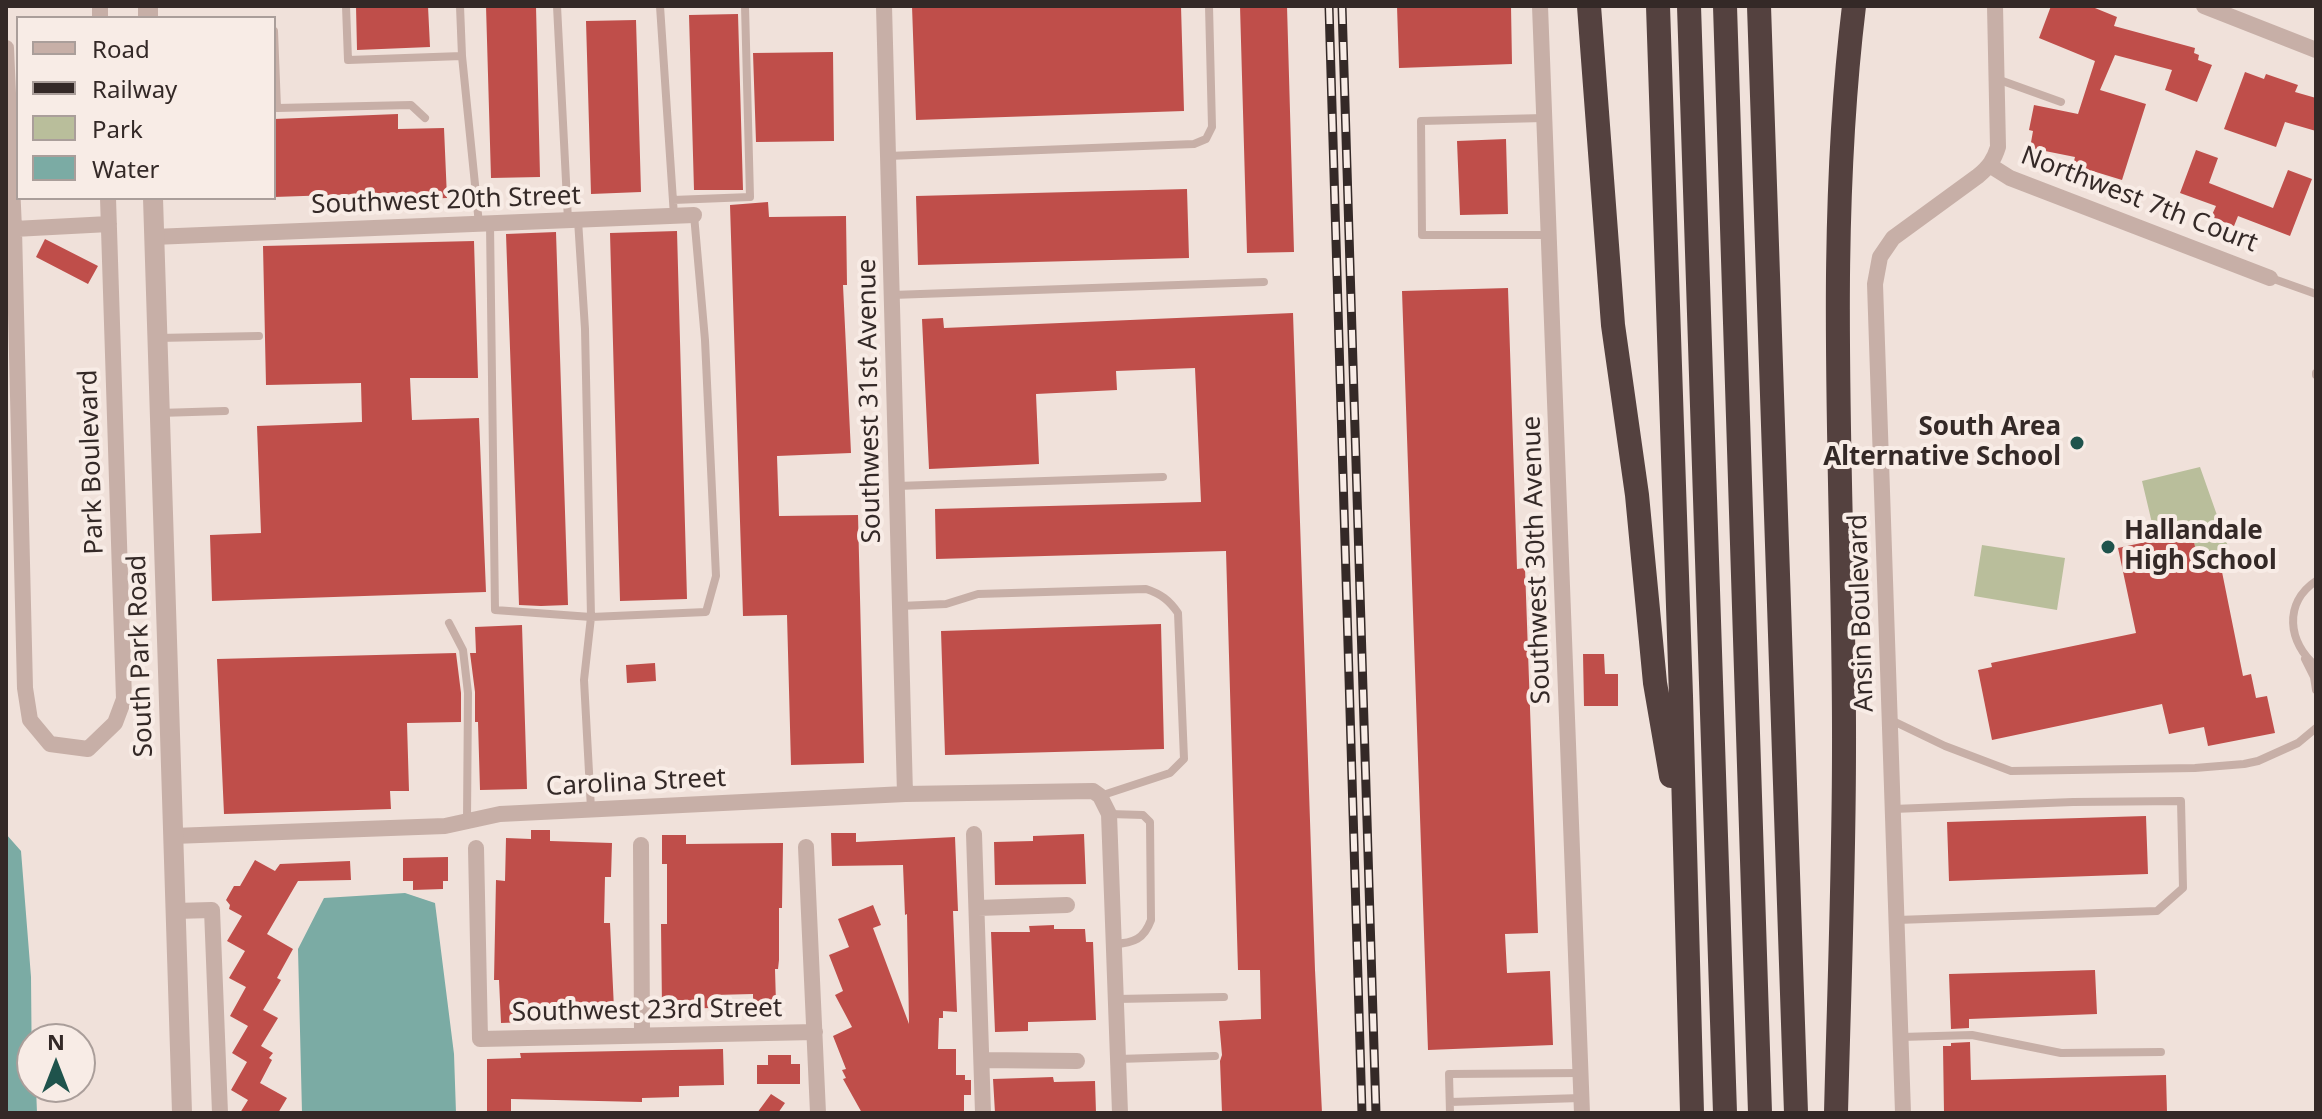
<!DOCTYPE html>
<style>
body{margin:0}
#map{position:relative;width:2322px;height:1119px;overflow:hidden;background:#f0e1da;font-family:"Noto Sans",sans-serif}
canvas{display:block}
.frame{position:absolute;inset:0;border:8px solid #342927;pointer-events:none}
.legend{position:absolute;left:16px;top:16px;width:260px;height:184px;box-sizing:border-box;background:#f8ece6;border:2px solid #aa9e9a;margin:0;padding:10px 14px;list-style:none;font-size:24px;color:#342927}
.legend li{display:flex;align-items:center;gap:16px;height:40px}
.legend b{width:40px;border:2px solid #aa9e9a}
.north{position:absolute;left:16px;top:1023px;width:80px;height:80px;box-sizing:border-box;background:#f8ece6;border:2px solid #aa9e9a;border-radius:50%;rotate:0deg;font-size:22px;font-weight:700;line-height:32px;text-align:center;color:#342927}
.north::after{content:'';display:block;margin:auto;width:28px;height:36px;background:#1f534c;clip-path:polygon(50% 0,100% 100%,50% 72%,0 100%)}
</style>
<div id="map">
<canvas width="2322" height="1119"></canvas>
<div class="frame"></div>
<ul class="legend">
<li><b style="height:10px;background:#c7afa7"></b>Road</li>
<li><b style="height:10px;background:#342927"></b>Railway</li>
<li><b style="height:22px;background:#b9be9b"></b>Park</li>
<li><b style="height:22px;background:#7baba4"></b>Water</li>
</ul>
<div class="north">N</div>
</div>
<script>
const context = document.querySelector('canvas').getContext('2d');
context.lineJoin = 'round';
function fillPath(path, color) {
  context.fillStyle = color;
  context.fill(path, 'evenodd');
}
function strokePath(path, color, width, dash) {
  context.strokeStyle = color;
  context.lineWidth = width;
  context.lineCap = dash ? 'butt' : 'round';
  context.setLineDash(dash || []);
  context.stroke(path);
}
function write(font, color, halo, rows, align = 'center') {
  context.font = font + ' "Noto Sans",sans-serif';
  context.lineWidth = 8;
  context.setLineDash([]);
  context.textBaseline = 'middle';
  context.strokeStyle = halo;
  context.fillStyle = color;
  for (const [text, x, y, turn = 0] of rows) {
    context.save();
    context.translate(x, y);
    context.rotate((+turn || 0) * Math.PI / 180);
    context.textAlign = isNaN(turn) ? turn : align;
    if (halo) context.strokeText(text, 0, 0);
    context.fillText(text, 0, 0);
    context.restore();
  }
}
fillPath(new Path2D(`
 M2200 467 2230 552 2198 561 2192 532 2156 540 2142 481Z
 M1982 545 2065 558 2057 610 1974 596Z`), '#b9be9b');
fillPath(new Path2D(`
 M6 834 21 851 31 977 32 1087H36L37 1113H6Z
 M405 893 435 903 454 1054 456 1113H302L298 949 324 898Z`), '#7baba4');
fillPath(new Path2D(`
 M356 6H428L430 47 357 50Z
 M486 6H536L540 177 491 178Z
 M912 6H1181L1184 111 916 120Z
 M1240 6H1287L1294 252 1247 253Z
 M1397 6H1511L1512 64 1399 68Z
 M2051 6H2090L2117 17 2114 26 2195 48 2194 53 2199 55 2198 60 2212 65 2197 102 2165 90 2172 70 2115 55 2100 90 2146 104 2122 180 2073 165 2075 157 2030 148 2033 131 2029 130 2034 105 2078 114 2095 61 2039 38Z
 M738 14 743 190H694L689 15Z
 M636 20 641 192 591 194 586 21Z
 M833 52 834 141 756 142 753 53Z
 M2245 72 2264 79 2266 74 2298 85 2295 92 2316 98V131L2285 122 2276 147 2224 129Z
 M398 114V129L444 128 447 198 391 200V193L274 197V119Z
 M1506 139 1508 214 1460 215 1457 141Z
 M2196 150 2218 158 2209 183 2273 208 2288 170 2312 179 2290 236 2238 216 2234 226 2211 217 2216 206 2180 193Z
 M1187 189 1189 258 918 265 916 196Z
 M768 202 769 217 846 216 847 285H843L851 453 777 456 779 516 858 515 864 763 791 765 787 615 743 616 730 205Z
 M677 231 687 599 620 601 610 233Z
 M556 232 568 605 541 606 519 605 506 234Z
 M45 239 98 266 88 284 36 257Z
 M474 241 478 378H410L412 420 479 418 486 592 212 601 210 535 261 533 257 426 362 422 361 383 266 385 263 246Z
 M1508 288 1517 569 1525 568 1538 933 1505 934 1507 973 1550 971 1553 1045 1428 1050 1402 291Z
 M1293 313 1315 970 1322 1113H1222L1220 1061 1222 1055 1219 1021 1261 1019 1260 970H1238L1226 551 936 559 935 509 1201 502 1195 368 1116 371 1117 390 1036 394 1039 464 929 469 922 319 943 318 944 328Z
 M2192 532 2198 561 2219 557 2243 676 2251 674 2256 698 2267 696 2275 733 2208 746 2204 727 2169 734 2162 704 1992 740 1978 670 1992 667 1991 663 2136 633 2118 548Z
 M1161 624 1164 749 945 755 941 631Z
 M522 625 527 789 480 790 478 722H475V692L470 653H476L475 627Z
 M456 653 461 693V722L407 723 409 791H390L391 809 224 814 217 659Z
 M1583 654H1604L1605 674H1618V706H1584Z
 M655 663 656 681 627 683 626 665Z
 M2146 816 2148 874 1949 881 1947 822Z
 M531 830H550V841L612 843 611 877H605L604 923H610L614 1009 551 1010V1021L501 1023 499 980H494L496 880 505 881 506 838 531 839Z
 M831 833H856V842L955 837 958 911H953L957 1012 943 1011V1018H939L938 1049H956V1075H965V1080H971V1095H964V1113H862L843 1079 846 1078 842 1070 846 1069 833 1036 852 1027 835 995 843 991 829 955 849 947 838 919 873 905 881 925 873 928 909 1024 907 914 905 915 903 865 832 866Z
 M1084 834 1086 884 995 885 994 842 1033 841V836Z
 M662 835H686V844L783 843 782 908H779V960L778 969H775L776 1004H753V994L714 995V1008L662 1009 661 924H667V864H662Z
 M448 857V881H443V889L413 890V881H403V858Z
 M255 860 275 871 280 864 350 861 351 880 298 881 267 934 293 949 277 978 281 980 263 1010 278 1018 261 1046 273 1053 269 1058 272 1060 260 1083 287 1098 278 1113H240L248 1100 231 1090 247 1062 232 1053 248 1026 230 1016 246 987 229 978 245 951 227 941 242 916 229 909 230 905 226 900 234 886H240Z
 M1054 925V929H1085L1086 942H1093L1096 1020 1028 1022V1031L995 1032 991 932H1030L1029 926Z
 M2095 970 2097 1014 1969 1019V1028L1951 1029 1949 974Z
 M1970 1042 1971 1080 2166 1075 2167 1113H1944L1943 1046H1951V1043Z
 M723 1049 724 1085 679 1086V1097L642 1098V1102L511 1099V1111H487V1059L521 1058 520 1053Z
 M768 1055H791V1064H800V1084H757V1065H768Z
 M1053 1077 1054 1082 1095 1081 1096 1113H995L993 1079Z
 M771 1094 785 1103 778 1113H757Z`), '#bf4e4a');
strokePath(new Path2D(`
 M346 6 348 60 462 56
 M460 6 462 56 479 224
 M557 6 568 220
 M660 6 674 216
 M274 31 277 108 411 105 425 118
 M1997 79 2061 102
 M1544 118 1421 121 1422 235H1549
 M888 156 1194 144 1206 139 1212 127 1209 6
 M673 200 750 197 745 6
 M578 220 585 329 591 617 706 612 716 576 705 340 694 215
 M490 224 495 610 591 617 584 680 591 809
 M2271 278 2316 294
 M892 295 1264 282
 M157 338 259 336
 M2316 373V375
 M159 413 225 411
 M897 486 1163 477
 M2316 581C2283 603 2288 643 2316 666
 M900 606 946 604 978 594 1146 589C1161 594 1169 600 1178 613L1184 759 1170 773 1100 796
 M449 623 463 650 468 693 467 820
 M2305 659 2314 677 2316 690
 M1891 720 1945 746 2011 771 2195 768 2244 764 2258 761 2298 743 2316 728
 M1893 809 2073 802 2181 801 2183 888 2157 911 1897 920
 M1110 814 1143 815 1150 822 1151 920C1144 939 1134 943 1114 944
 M1116 999 1224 997
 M1901 1037 1972 1035 2061 1053 2161 1052
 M1118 1059 1215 1056
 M1450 1102 1581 1098
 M1450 1113 1449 1074 1580 1073`), '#c7afa7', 8);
strokePath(new Path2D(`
 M100 6V18
 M884 6 905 794
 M1540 6 1582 1113
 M2204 6 2316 50
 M6 48 14 229 25 688 30 720 50 744 88 749 115 723 124 699 108 198
 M1991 166 2010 178 2270 278
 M14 229 109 224
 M153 237 694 215
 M974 834 983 1113
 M173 836 445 826 500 814 905 794 1093 791 1100 796 1109 814 1120 1113
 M641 845 642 1034
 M806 847 818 1113
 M476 848 480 1039 815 1032
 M978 908 1067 905
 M175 911 212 910 220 1113
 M983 1060 1077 1061
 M1903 1113 1875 284 1880 257 1893 238 1978 176C1989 167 1994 160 1998 147L1995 6`), '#c7afa7', 16);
strokePath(new Path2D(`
 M148 6V18
 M153 198 182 1113`), '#c7afa7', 20);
strokePath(new Path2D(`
 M1589 6 1613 325 1637 495 1655 683 1671 776
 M1658 6 1681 696 1692 1113
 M1689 6 1725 1113
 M1725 6 1760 1113
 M1759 6 1796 1113
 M1836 1113C1839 992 1844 871 1844 750 1845 502 1824 253 1854 6`), '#54413f', 24);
const rail = new Path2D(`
 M1329 6 1362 1113
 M1342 6 1376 1113`);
strokePath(rail, '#342927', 9);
strokePath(rail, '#f8ece6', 6, [18]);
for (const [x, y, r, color] of [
 [2077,443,8,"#1f534c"],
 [2108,547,8,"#1f534c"]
]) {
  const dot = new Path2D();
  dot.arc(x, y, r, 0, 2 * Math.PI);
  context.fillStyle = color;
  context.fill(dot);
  strokePath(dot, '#f8ece6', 3);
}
write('26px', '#342927', '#f8ece6', [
 ["Northwest 7th Court",2139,200,21],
 ["Southwest 20th Street",446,201,-2],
 ["Southwest 31st Avenue",870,401,-91],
 ["Park Boulevard",92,462,-92],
 ["Southwest 30th Avenue",1537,560,-92],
 ["Ansin Boulevard",1862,613,-92],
 ["South Park Road",141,656,-92],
 ["Carolina Street",636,783,-3],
 ["Southwest 23rd Street",647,1011,-1]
]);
write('bold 26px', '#342927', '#f8ece6', [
 ["South Area",2061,428],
 ["Alternative School",2061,458],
 ["Hallandale",2124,532,"left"],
 ["High School",2124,562,"left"]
], 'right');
</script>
